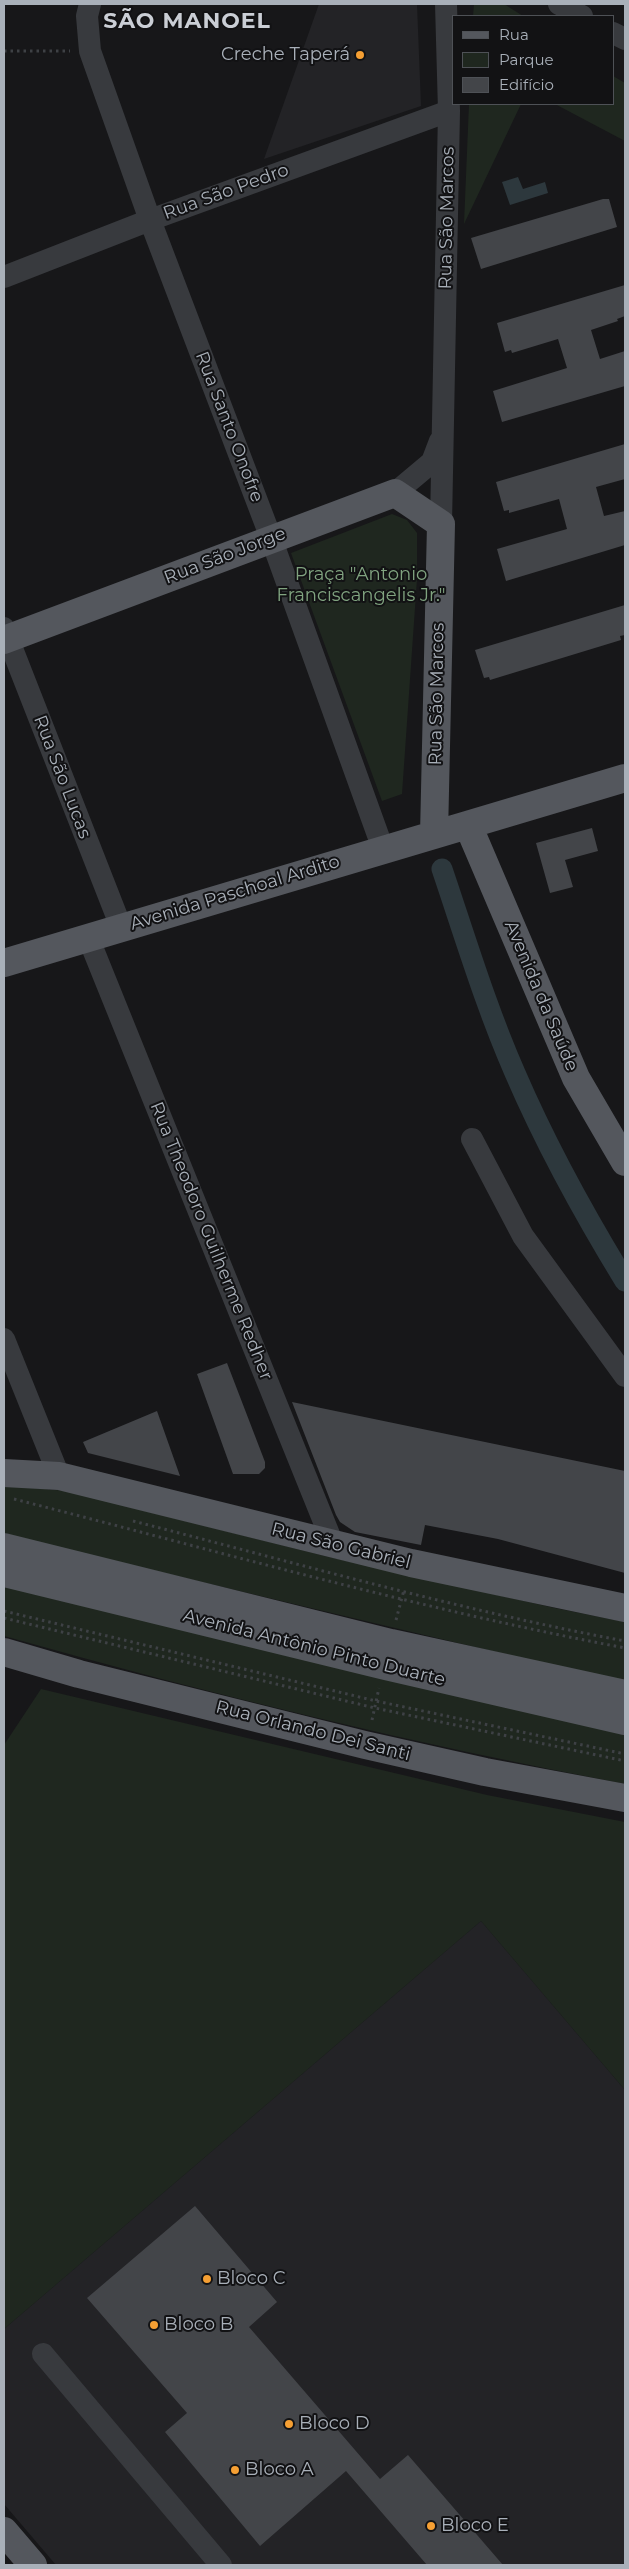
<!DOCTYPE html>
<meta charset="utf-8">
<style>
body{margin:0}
#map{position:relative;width:629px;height:2569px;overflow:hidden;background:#171719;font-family:Montserrat,sans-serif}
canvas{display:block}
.frame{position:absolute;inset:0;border:5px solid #a9b0b9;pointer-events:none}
.legend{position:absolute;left:452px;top:15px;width:162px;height:90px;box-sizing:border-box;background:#121214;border:1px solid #4e5156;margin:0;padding:6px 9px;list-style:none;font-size:15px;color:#a9b0b9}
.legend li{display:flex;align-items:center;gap:10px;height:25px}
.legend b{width:25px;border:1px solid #4e5156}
</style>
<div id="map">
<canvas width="629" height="2569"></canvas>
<div class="frame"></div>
<ul class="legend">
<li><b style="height:6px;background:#54575d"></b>Rua</li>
<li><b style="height:14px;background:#1f271f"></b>Parque</li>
<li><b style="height:14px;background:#434549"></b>Edifício</li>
</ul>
</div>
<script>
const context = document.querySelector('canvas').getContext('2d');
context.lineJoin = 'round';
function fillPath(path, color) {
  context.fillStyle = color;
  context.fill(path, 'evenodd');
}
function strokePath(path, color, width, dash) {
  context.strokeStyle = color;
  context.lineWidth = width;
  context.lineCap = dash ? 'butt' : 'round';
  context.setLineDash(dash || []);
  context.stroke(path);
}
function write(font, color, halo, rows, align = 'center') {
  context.font = font + ' Montserrat,sans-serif';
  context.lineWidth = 4;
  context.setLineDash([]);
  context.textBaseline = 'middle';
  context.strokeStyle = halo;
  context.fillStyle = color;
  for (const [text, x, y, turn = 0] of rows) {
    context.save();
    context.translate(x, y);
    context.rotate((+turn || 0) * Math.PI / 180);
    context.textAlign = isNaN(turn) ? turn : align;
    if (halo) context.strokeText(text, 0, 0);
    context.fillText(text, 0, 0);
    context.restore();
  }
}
fillPath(new Path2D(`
 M319 4H417L421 106 264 159Z
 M481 1921 625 2090V2565H56L4 2504V2329Z`), '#232326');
fillPath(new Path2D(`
 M474 4H504L523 16H473Z
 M613 76 625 83V141L555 104H613Z
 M469 104H521L464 224Z
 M392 514 407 520 417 533V579L402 794 382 801 291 553Z
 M4 1485 66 1491 325 1556 555 1608 625 1622V1681L580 1672 4 1535Z
 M4 1583 625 1733V1784C416 1744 208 1694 4 1636Z
 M41 1689 487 1795 625 1822V2090L481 1921 4 2329V1745Z`), '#1f271f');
fillPath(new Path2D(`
 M518 177 523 189 545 182 548 193 510 205 502 182Z`), '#2d383d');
strokePath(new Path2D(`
 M442 869C465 937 486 1007 515 1073 546 1145 584 1214 625 1281`), '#2d383d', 21);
fillPath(new Path2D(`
 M603 199H609L617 227 481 269 471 238Z
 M625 285V316L617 319 618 321 591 330 600 359 625 351V386L502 422 493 391 567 368 558 339 512 353 511 350 505 352 497 323Z
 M625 444V479L596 487 604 516 625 511V545L506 581 497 549 567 529 559 499 509 513V510L504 511 496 482Z
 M625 605V635L620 636 621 640 490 680 489 677 484 678 475 650Z
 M592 828 598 851 565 860 573 887 550 893 536 843Z
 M227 1363 265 1462V1468L259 1474H233L197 1374Z
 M292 1402 625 1471V1573L498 1539 425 1525 421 1545 355 1532 340 1522 336 1515Z
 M157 1411 180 1476 88 1453 83 1442Z
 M195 2206 277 2302 249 2327 380 2479 408 2455 503 2565H427L346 2471 260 2546 165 2432 187 2413 87 2298Z`), '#434549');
strokePath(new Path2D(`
 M4 51H70
 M14 1499C217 1551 419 1609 625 1648
 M133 1521C296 1563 459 1610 625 1641
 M4 1611 376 1701 625 1754
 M4 1618 375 1708 625 1761
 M396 1620 404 1590
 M372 1720 379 1688`), '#3e4145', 3, [2.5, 4]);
strokePath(new Path2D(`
 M90 4 87 16 90 51 150 220 271 538 383 849
 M559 4 582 16
 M613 33 625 39
 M4 277 150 220 449 111
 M395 493 432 462 440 441
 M441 524 449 111 446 4
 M4 628 121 927
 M88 937 333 1544
 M472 1139 523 1236 625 1376
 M4 1339 59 1476
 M43 2354 221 2565`), '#383a3e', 22);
strokePath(new Path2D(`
 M4 640 395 493 441 524 434 835
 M468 825 576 1078 625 1162
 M4 963 625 778
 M4 1473 59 1476 411 1563 625 1608
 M4 1547 391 1643 625 1694
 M4 1573 385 1666 625 1721
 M4 1652 79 1674 365 1745 485 1772 625 1798
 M4 2531 33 2565`), '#54575d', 28);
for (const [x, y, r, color] of [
 [360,55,5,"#f59f33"],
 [207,2279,5,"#f59f33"],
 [154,2325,5,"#f59f33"],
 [289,2424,5,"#f59f33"],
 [235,2470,5,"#f59f33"],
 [431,2526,5,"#f59f33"]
]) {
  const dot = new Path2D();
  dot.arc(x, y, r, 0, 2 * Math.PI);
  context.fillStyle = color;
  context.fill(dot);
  strokePath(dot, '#121214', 2);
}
write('18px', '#a9b0b9', '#121214', [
 ["Creche Taperá",350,55,"right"],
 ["Bloco C",217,2279],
 ["Bloco B",164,2325],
 ["Bloco D",299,2424],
 ["Bloco A",245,2470],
 ["Bloco E",441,2526]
], 'left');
write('18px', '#a9b0b9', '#121214', [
 ["Rua São Pedro",226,192,-20],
 ["Rua São Marcos",447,218,-89],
 ["Rua Santo Onofre",229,427,69],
 ["Rua São Jorge",225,556,-21],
 ["Rua São Marcos",437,694,-89],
 ["Rua São Lucas",62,777,69],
 ["Avenida Paschoal Ardito",235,893,-17],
 ["Avenida da Saúde",541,996,67],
 ["Rua Theodoro Guilherme Redher",211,1241,68],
 ["Rua São Gabriel",341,1546,14],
 ["Avenida Antônio Pinto Duarte",314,1648,14],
 ["Rua Orlando Dei Santi",313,1731,14]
]);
write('18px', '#81a480', '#121214', [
 ["Praça \"Antonio",361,575],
 ["Franciscangelis Jr.\"",361,596]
]);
context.letterSpacing = '1px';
write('bold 22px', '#caced5', '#121214', [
 ["SÃO MANOEL",187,22]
]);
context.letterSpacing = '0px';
</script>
